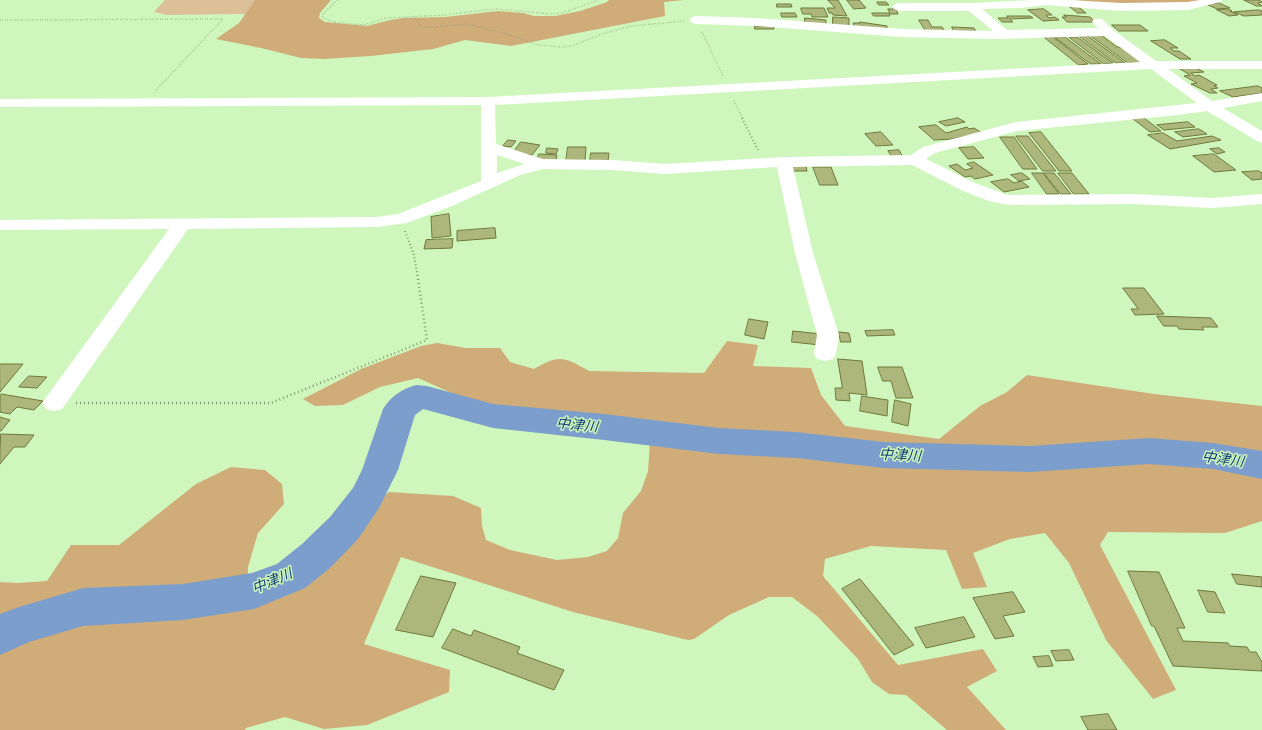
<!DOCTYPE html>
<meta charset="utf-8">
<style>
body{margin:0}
canvas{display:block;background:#cff7bd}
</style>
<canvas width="1262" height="730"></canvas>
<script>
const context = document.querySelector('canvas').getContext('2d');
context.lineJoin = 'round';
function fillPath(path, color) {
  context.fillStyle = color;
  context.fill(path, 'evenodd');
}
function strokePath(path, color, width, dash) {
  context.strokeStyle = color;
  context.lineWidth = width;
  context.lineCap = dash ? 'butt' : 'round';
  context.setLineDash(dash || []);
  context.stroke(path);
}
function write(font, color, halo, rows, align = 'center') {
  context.font = font + ' Ubuntu,"Noto Sans JP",sans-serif';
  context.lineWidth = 3;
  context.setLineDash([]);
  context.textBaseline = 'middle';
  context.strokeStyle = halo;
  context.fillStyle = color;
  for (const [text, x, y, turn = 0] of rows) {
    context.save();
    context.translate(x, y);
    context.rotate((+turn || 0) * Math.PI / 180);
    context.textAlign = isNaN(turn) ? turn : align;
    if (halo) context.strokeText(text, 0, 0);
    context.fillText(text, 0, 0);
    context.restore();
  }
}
fillPath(new Path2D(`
 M165 0H255L246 14 166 15 154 12Z`), '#dbc09a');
fillPath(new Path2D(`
 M255 0H331L320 13 319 18 325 22 367 26 390 20 404 18 445 17 498 11 523 13 534 16H555L580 11 607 2 609 0H684L664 2 665 16 511 46 465 40 433 49 371 56 324 59 301 58 261 48 216 39 239 23Z
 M1075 0H1202L1183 4 1119 5Z
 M727 341 758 345 753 366 811 368 821 395 845 426 939 439 980 406 1007 392 1027 375 1154 394 1262 406V521L1225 533 1108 532 1100 545 1176 690 1153 699 1106 640 1069 563 1045 533 1010 539 973 553 987 587 962 589 946 550 871 546 825 559 823 576 898 665 983 649 997 671 967 687 1006 730H947L906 695 889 694 872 682 858 659 817 616 792 597H769L729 615 694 639 688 640 573 612 401 557 364 644 450 670 449 692 367 725 324 729 285 717 246 728 245 730H0V582L17 583 47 581 71 545H119L196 484 231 467 265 470 282 484 284 504 258 533 248 567 247 601C259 597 280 593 290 586 328 561 352 520 389 492L453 496 481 508 482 526 486 540 510 550 557 560 588 557 607 551 618 538 623 513 641 491 648 471 650 442 522 425 418 378 380 387 343 405 315 406 303 399 361 369 421 346 437 343 466 348H500L510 362 534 369C560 354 564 357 589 371L704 373Z`), '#d0ac79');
fillPath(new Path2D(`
 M416 385 427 386 493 404 604 414 719 428 796 432 884 442 1030 446 1149 438 1213 443 1262 451V479L1213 469 1149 464 1030 472 884 468 796 458 719 454 604 440 493 428 423 409 415 415 398 470 379 508 358 539 330 568 305 588 254 609 183 620 83 626 29 642 0 655V614L19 607 83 588 183 584 252 573 277 564 302 544 330 517 353 488 362 470 383 409C391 396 402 389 416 385Z`), '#7b9ecd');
const building = new Path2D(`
 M828 0H838L847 16 833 15 832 13H829L827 8H835Z
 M847 0H859L866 8 854 9Z
 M1244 0H1259L1262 2 1258 3 1262 6H1257Z
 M877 2H886L889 5H879Z
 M1219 3 1230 8 1217 9 1206 4Z
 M777 4H791L792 7H777Z
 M1069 6H1077L1086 13H1078Z
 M801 8H824L828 17H812L811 14H803Z
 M888 9H896L898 14H891Z
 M1044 9 1052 15H1046L1049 18 1055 17 1059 20 1043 21 1028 10Z
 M1228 9 1232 11H1230L1238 15 1229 16 1217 10Z
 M1259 10 1262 11V15L1244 16 1234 12Z
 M781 13H795L797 17H782Z
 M872 13H889L890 16H874Z
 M1064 15 1090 17 1095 22H1067L1062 17H1066Z
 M1007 16H1030L1033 18 1010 19 1013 22H1002L998 18H1008Z
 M833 17 849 18V27L833 26Z
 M805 18 826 20V26L805 22Z
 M919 20H928L932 27H942L945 31H926Z
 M860 22 887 26V29L854 27 853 23H860Z
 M1112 25H1140L1148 31H1119Z
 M755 26H773L774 29H755Z
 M952 27 974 28 976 31H954Z
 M1090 35H1101L1117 47H1120L1146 63H1128Z
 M1079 36H1088L1125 63H1116Z
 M1044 37H1053L1088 64 1079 65Z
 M1055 37H1065L1101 64H1091Z
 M1069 37H1077L1113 63 1104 64Z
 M1165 40 1178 48H1170L1174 51H1179L1191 59H1180L1151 41Z
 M1196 68 1204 72 1191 73 1195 76 1199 75 1217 85 1214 86 1218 88 1211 89 1217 93H1210L1191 84 1197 83 1184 76 1190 75 1180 69Z
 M1258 86 1262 88V93L1233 97 1220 91Z
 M958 118 965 122 946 126 939 122Z
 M1144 118 1161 131 1150 132 1133 119Z
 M1188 122 1195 127 1164 130 1157 125Z
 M936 125 946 133 967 127 969 129 974 128 982 133 952 139 934 140 919 127Z
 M1199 129 1207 134 1183 137 1175 132Z
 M881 132 893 145 876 146 865 134Z
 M1041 132 1072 171H1059L1029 133Z
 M1163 133 1177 141 1212 136 1221 140 1170 149 1148 135Z
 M1016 136H1028L1056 171H1043Z
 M1000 137H1014L1037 169H1023Z
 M508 140 516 141 511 147 503 146Z
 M521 142 540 145 532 155 513 153Z
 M568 147H586L585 161H566Z
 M974 147 984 158 968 159 959 148Z
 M547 148 558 149 556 154 546 153Z
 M1219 148 1225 152 1217 154 1210 149Z
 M899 150 903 157H892L888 151Z
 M591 153H609L608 161H590Z
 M539 154 557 155 556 161 537 160Z
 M1214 154 1236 170 1214 172 1193 156Z
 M974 162 993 175 975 179 971 176 965 177 949 166 957 164 965 170 973 168 967 164Z
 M792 166H806L807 171H794Z
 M813 167H831L838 185H820Z
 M1259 171 1262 173V179L1252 180 1242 172Z
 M1022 173 1030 179 1019 181 1011 175Z
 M1032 173H1043L1059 194H1047Z
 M1044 173H1054L1071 194H1061Z
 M1058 173H1072L1089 194H1074Z
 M1008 179 1014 183 1021 181 1029 187 1004 192 991 182Z
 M449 214 451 236 432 238 431 217Z
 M495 228 496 238 457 241V231Z
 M453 239 452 248 424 249 426 240Z
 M1123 288H1144L1164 314 1135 315 1131 309H1138Z
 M1157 316 1211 318 1218 327H1202L1204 330 1179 329 1177 326H1164Z
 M749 319 768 322 764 339 745 335Z
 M893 330 895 335 867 336 865 331Z
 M793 331 821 334 820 345 792 342Z
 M839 332 849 333 851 342H841Z
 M838 359 862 361 867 395 849 393 850 401 836 400 835 388H842Z
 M0 364H23L0 392Z
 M878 367H902L913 398H896L891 381H883Z
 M29 376 47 377 37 388 19 387Z
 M1 394 43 401 34 410 17 407 10 414 0 412V395Z
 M862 396 888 400 887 416 860 411Z
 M895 400 911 404 908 426 892 422Z
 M0 417 10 420 1 431H0Z
 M1 434 34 435 25 447H14L0 464Z
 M1128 571 1159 572 1185 628H1177L1183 641 1228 643 1230 646 1247 647 1250 652H1256L1262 662V671L1173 666 1154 626H1152Z
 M1232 574 1262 577V587L1237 584Z
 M421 576 456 583 433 637 396 630Z
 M860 579 914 645 894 655 842 589Z
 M1198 590 1215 592 1225 613 1208 612Z
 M1013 592 1025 612 1003 616 1014 636 995 639 973 598Z
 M964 617 975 637 926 648 915 628Z
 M453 629 471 636 474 630 520 647 517 653 564 670 554 690 442 648Z
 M1069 650 1074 660 1056 661 1051 651Z
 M1049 656 1053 666 1038 667 1033 657Z
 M1108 714 1117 730H1088L1081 717Z`);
fillPath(building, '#adb77c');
strokePath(building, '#6f7839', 1);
strokePath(new Path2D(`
 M337 0 322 15 323 18 334 22 364 25 386 18 444 15 496 9 553 14 562 13 599 0
 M414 16 422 28 467 24 507 34 538 45 561 47 572 46 602 34 631 26 684 21
 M0 20 223 19 156 90
 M702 32 723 76
 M734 101 743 119`), '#7d9970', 1.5, [0.5, 2]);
strokePath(new Path2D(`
 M742 118 758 150
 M405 231 414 255 417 273`), '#7d9970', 2, [1, 2.5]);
strokePath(new Path2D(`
 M76 403H271L427 340 417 272`), '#7d9970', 2.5, [1, 3]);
fillPath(new Path2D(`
 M1033 0H1068L1121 3 1188 2 1200 0H1222L1220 2 1188 10 1121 11 1045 5 1021 8 982 9 1007 30 1098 28 1092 22 1094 19H1102L1112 29 1156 61H1262V69H1168L1212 101 1262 93V101L1223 108 1262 131V143L1257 141 1207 111 1177 115 1017 131 935 153 926 159 975 183 1008 195 1134 194 1212 198 1262 194V204L1212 208 1134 204 1008 205 989 201 963 191 912 165 793 167 813 253 839 335 836 354 833 359 825 361 817 359 814 354 817 335 795 253 777 167 665 174 612 170 543 169 520 175 452 206 407 223 376 227 188 229 62 409 54 411 46 409 42 403 169 229 0 230V220L376 217 398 214 481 181V105L0 107V99L488 97 1140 62 1105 36 997 39 902 37 757 26 696 24 692 23 690 20 692 17 696 16 757 18 902 29 993 31 969 11H898L894 9 892 7 894 5 898 3H972ZM1151 69 1197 103 1016 122 923 147 911 155 784 157 665 164 612 160 543 159 496 144 495 105ZM497 155 525 164 497 173Z`), '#fff');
write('italic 14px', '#0c3b75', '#cff7bd', [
 ["中津川",577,425,6],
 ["中津川",900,455,3],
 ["中津川",1223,459,8],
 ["中津川",272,581,-23]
]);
</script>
